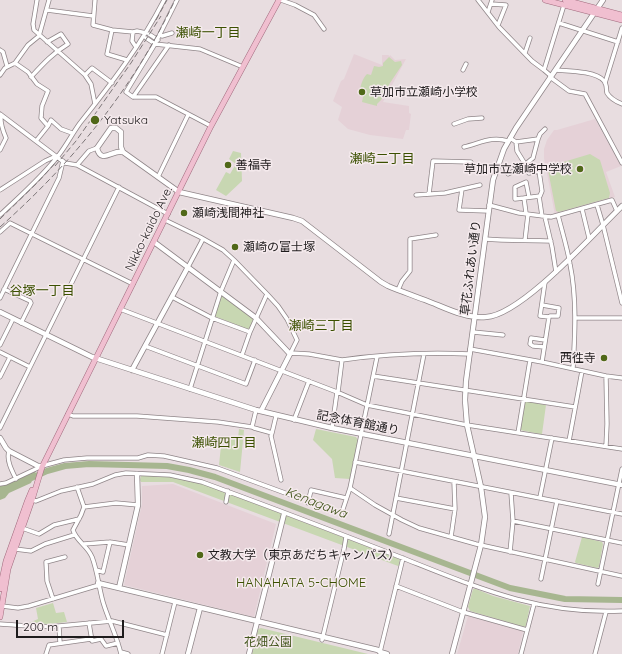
<!DOCTYPE html>
<meta charset="utf-8">
<style>
body{margin:0}
#map{position:relative;width:622px;height:654px;overflow:hidden;background:#e8dde0;font-family:Quicksand,sans-serif}
canvas{display:block}
.scale{position:absolute;left:16px;top:620px;width:108px;height:18px;box-sizing:border-box;border:2px solid #1e1b1c;border-top:0;padding-left:5px;font-size:12px;line-height:14px;white-space:nowrap;color:#1e1b1c;-webkit-text-stroke:3px #f5eaed;paint-order:stroke}
</style>
<div id="map">
<canvas width="622" height="654"></canvas>
<div class="scale">200 m</div>
</div>
<script>
const context = document.querySelector('canvas').getContext('2d');
context.lineJoin = 'round';
function fillPath(path, color) {
  context.fillStyle = color;
  context.fill(path, 'evenodd');
}
function strokePath(path, color, width, dash) {
  context.strokeStyle = color;
  context.lineWidth = width;
  context.lineCap = dash ? 'butt' : 'round';
  context.setLineDash(dash || []);
  context.stroke(path);
}
function write(font, color, halo, rows, align = 'center') {
  context.font = font + ' Quicksand,"Noto Sans JP",sans-serif';
  context.lineWidth = 3;
  context.setLineDash([]);
  context.textBaseline = 'middle';
  context.strokeStyle = halo;
  context.fillStyle = color;
  for (const [text, x, y, turn = 0] of rows) {
    context.save();
    context.translate(x, y);
    context.rotate((+turn || 0) * Math.PI / 180);
    context.textAlign = isNaN(turn) ? turn : align;
    if (halo) context.strokeText(text, 0, 0);
    context.fillText(text, 0, 0);
    context.restore();
  }
}
fillPath(new Path2D(`
 M354 54 382 65V55H388L390 56V55L395 60 406 59 383 102 409 106V113L411 114 409 130H406L403 139 370 135 348 129 338 120 342 107 333 101 341 81 344 79Z
 M595 119 621 166 606 172 615 197 555 215 544 158V149L547 140 554 130H557Z
 M173 484 276 524 254 617 124 585 142 504V486Z
 M468 616 523 631 518 654H457Z`), '#e5d1d7');
fillPath(new Path2D(`
 M389 57 395 62 401 61 402 65 390 83 381 100 377 104V106L362 102 363 97 360 96C359 89 362 79 367 74L371 75 374 66 379 67 383 66V63Z
 M233 151 241 153 242 181 226 196 216 190 226 172 230 174 236 164 229 159Z
 M590 154 600 160 610 193 609 198 559 212 556 211 548 170 550 166Z
 M221 295 254 318 249 330 214 316Z
 M526 401 546 405 542 434H540L520 430 525 403Z
 M239 429 244 430 240 472 219 465 222 436 238 438Z
 M316 429 356 437 358 440 350 479 335 478 332 459 313 440Z
 M141 475 171 477 204 484 400 559 399 565 398 566 173 482H141L140 480Z
 M582 537 602 542 603 544 599 567 597 568 576 563 575 562Z
 M473 589H476L493 596 530 606 526 626 524 627 470 611 468 607Z
 M53 603 56 613 64 612 67 622 48 624 29 623 38 619 36 608Z
 M261 628 368 654H252L258 629Z`), '#c8d7b2');
fillPath(new Path2D(`
 M36 471 31 483 9 493 5 498 0 500V485Z`), '#a7b690');
strokePath(new Path2D(`
 M27 480 47 471 65 466 89 464 167 466 189 470 215 477 510 588 565 599 622 600`), '#a7b690', 6);
const street = new Path2D(`
 M37 0 33 24 34 30 85 75 91 84 95 104
 M95 0 93 25 112 30 133 32 137 31 146 33
 M177 0 155 44 126 92 133 97H156L211 126
 M281 0 295 5 314 15 324 29
 M478 0 499 27 532 61 544 70
 M491 4 506 5 498 25
 M47 10 93 16
 M488 12 492 0
 M559 23 618 42
 M112 30 107 54 127 60
 M133 32 132 41 136 47
 M149 34 158 40
 M160 35 162 36 172 33
 M146 38 155 44 200 49 243 67
 M0 50 3 52 7 66
 M525 53 530 38
 M15 63 28 72 37 84 48 91 42 106 41 118 48 126 36 141
 M463 70 466 64
 M556 70C568 71 596 71 604 81 607 84 606 89 607 93 610 98 617 102 622 104
 M0 75 5 68 15 63 28 45 39 36 49 0
 M85 75 92 68 112 83
 M551 76 544 70 564 5
 M31 77C43 64 53 53 68 44L61 34 47 42
 M550 77 569 91 585 94 622 163
 M605 83 622 28
 M133 97 169 45
 M0 114 65 163 77 165 168 214
 M454 124 468 119 482 118
 M48 126 51 120 61 129 72 133
 M510 138 516 142 517 151 525 164
 M516 142 538 139 540 134 545 129
 M464 147C481 143 491 136 508 141
 M0 150 6 138C3 131 0 122 1 115
 M77 165 89 151 97 148
 M523 166 529 173 539 171 542 191 540 196 524 198 526 213
 M508 174 522 167 533 158 538 139
 M158 177 188 115
 M462 189 459 210 488 211
 M0 190 45 161 56 156
 M429 194 433 161 471 162
 M416 195 445 193 480 185
 M539 196 542 216
 M524 198 515 199V187L526 182 529 197
 M489 205 519 213 551 217 612 200 617 211
 M597 205 603 225 622 303
 M582 209 589 238
 M0 215C20 196 41 178 58 156 66 146 72 134 80 123 111 84 141 45 164 0
 M558 215C562 231 567 247 570 264 577 298 575 334 573 369
 M545 217 552 247 556 272
 M165 220 200 237 223 250 234 260 267 294 278 306 287 319 297 340 290 354
 M0 232 10 223 133 284
 M485 239C507 241 529 240 551 241
 M525 240 528 214
 M188 267 203 239
 M4 289 30 301 31 303 21 323
 M398 290 402 281 410 271V239L436 235
 M172 297 212 318 250 332
 M0 298 59 178 63 161
 M542 305 559 308 558 316H550L549 317
 M120 309 337 392 367 405 467 425 622 449
 M575 318H622
 M473 332 503 335
 M0 345 13 319
 M145 346 246 384 255 360
 M544 347 533 346 530 344 531 338 545 340
 M470 349 542 362 606 376 622 378
 M0 352 30 367
 M291 353 309 354 342 360 338 392
 M242 355 250 332 267 294
 M342 360C384 354 427 352 470 354
 M542 362 549 317 540 316 545 282
 M373 376 575 407
 M0 377 10 357
 M190 389 221 291 234 260
 M256 410 252 427 254 428 272 433 276 416
 M68 414 73 416H137L218 422 252 427
 M294 420 309 381
 M0 428 119 187
 M332 428 337 392
 M272 433 271 436 281 480
 M518 433 530 360
 M569 441 582 371
 M606 446 607 424 606 376
 M9 451C6 460 12 471 16 479
 M355 462 622 514
 M0 484 6 483 42 466 64 460 87 458H138L148 455 164 456 217 468 296 497
 M77 487 84 507 81 515 73 530C76 541 88 546 92 557 97 569 99 588 103 602 108 619 117 636 121 654
 M350 488 375 505 402 520 419 528 476 544 622 576
 M540 497 552 438
 M396 498 455 509
 M32 500 36 501 61 491 93 484 115 475 126 473 170 475 202 482 221 489C281 511 341 534 400 557 476 587 538 615 622 611
 M226 502 228 491
 M308 503 311 490 346 498
 M84 507 116 503 138 505
 M341 515 350 488 377 357
 M513 521 622 543
 M22 528 39 534 54 525 79 519
 M389 534 424 354
 M451 537 455 509 454 482
 M84 544 110 542 129 545
 M15 549 31 551 45 544 74 535
 M510 552 513 521 511 493
 M96 570 103 572 110 542
 M541 579 557 501
 M598 584 622 469
 M396 586 463 612 527 630
 M53 599 47 581 46 562 65 557
 M2 606 18 608 29 606 99 585
 M89 623 92 641 101 639 106 646 118 643
 M0 624C20 625 39 628 59 626
 M322 640 344 549 346 537
 M60 643 59 626 112 621 167 635
 M121 652 128 654
 M380 652 403 558
 M46 654 49 645 91 639
 M162 654 175 602
 M521 654 534 604
 M595 654 606 612`);
const secondary = new Path2D(`
 M123 152C113 149 101 165 97 148L111 128H116L121 132V147L123 152 179 192 293 218 302 221 381 282 388 286C400 291 412 295 425 300 444 307 465 319 486 317 522 315 595 232 622 206
 M154 242 256 318 290 354 261 411
 M0 312 92 357 256 410 332 428 622 485
 M132 370 188 267
 M0 438 6 448 9 451 38 466H42
 M98 583 378 650 380 652 387 654
 M119 588 138 505 137 474
 M188 654 200 608
 M249 654 284 514
 M452 654 481 545 485 517 481 487 467 425 465 400 466 381 493 180 504 149 516 128 603 0`);
const primary = new Path2D(`
 M545 0 622 20
 M565 0 622 15
 M0 589 6 561 27 502 32 490
 M0 617 8 569 32 500 42 467 211 126 279 0`);
strokePath(street, '#908689', 5);
strokePath(secondary, '#908689', 6);
strokePath(primary, '#a06a7d', 6);
strokePath(street, '#fff', 3.5);
strokePath(secondary, '#fff', 4.5);
strokePath(primary, '#f0bfd0', 5);
strokePath(new Path2D(`
 M156 20 167 0
 M55 166 76 141 131 63 161 16
 M0 219 38 182 58 160
 M0 227C73 162 133 89 175 0`), '#7d7678', 1, [6, 3]);
for (const [x, y, r, color] of [
 [362,92,4,"#506818"],
 [95,120,5,"#506818"],
 [228,165,4,"#506818"],
 [580,169,4,"#506818"],
 [184,213,4,"#506818"],
 [235,247,4,"#506818"],
 [604,358,4,"#506818"],
 [200,555,4,"#506818"]
]) {
  const dot = new Path2D();
  dot.arc(x, y, r, 0, 2 * Math.PI);
  context.fillStyle = color;
  context.fill(dot);
  strokePath(dot, '#f5eaed', 1.5);
}
write('12px', '#1e1b1c', '#f5eaed', [
 ["草加市立瀬崎小学校",370,92],
 ["Yatsuka",104,120],
 ["善福寺",236,165],
 ["草加市立瀬崎中学校",572,169,"right"],
 ["瀬崎浅間神社",192,213],
 ["瀬崎の富士塚",243,247],
 ["西徃寺",596,358,"right"],
 ["文教大学（東京あだちキャンパス）",208,555]
], 'left');
write('12px', '#1e1b1c', '#f5eaed', [
 ["Nikko-kaido Ave.",149,229,-64],
 ["草花ふれあい通り",471,268,-83],
 ["記念体育館通り",358,423,11]
]);
write('12px', '#45581f', '#f5eaed', [
 ["花畑公園",268,642]
]);
write('13px', '#3b5000', '#f5eaed', [
 ["瀬崎一丁目",208,33],
 ["瀬崎二丁目",382,159],
 ["谷塚一丁目",42,291],
 ["瀬崎三丁目",321,326],
 ["瀬崎四丁目",224,443],
 ["HANAHATA 5-CHOME",301,583]
]);
write('italic 13px', '#42551b', '#f5eaed', [
 ["Kenagawa",316,503,21]
]);
</script>
